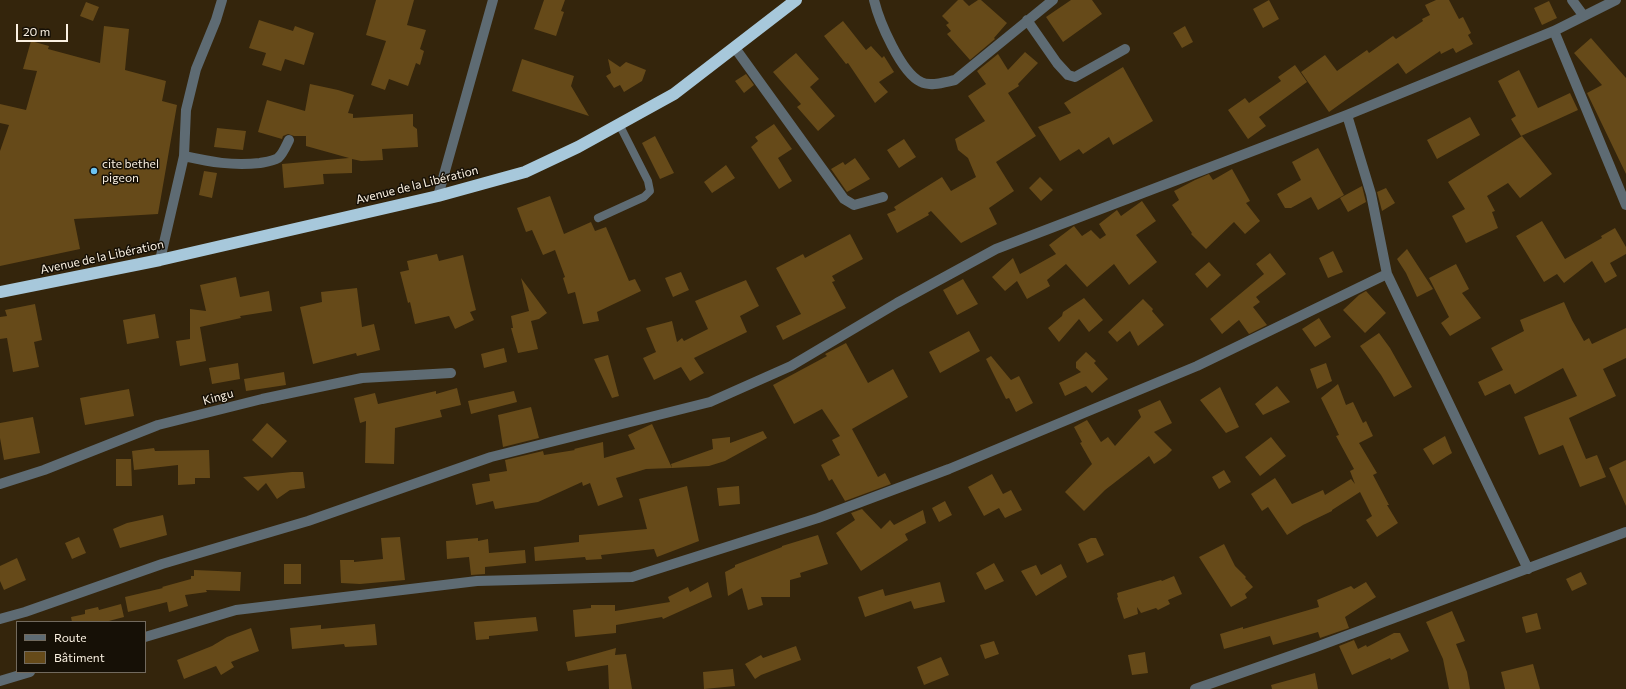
<!DOCTYPE html>
<meta charset="utf-8">
<style>
body{margin:0}
#map{position:relative;width:1626px;height:689px;overflow:hidden;background:#34250c;font-family:Commissioner,sans-serif}
canvas{display:block}
.legend{position:absolute;left:16px;top:621px;width:130px;height:52px;box-sizing:border-box;background:#161006;border:1px solid #726a5e;margin:0;padding:5px 7px;list-style:none;font-size:12px;color:#fbf1e2}
.legend li{display:flex;align-items:center;gap:8px;height:20px}
.legend b{width:20px;border:1px solid #726a5e}
.scale{position:absolute;left:16px;top:24px;width:52px;height:18px;box-sizing:border-box;border:2px solid #fbf1e2;border-top:0;padding-left:5px;font-size:12px;line-height:14px;white-space:nowrap;color:#fbf1e2;-webkit-text-stroke:3px #161006;paint-order:stroke}
</style>
<div id="map">
<canvas width="1626" height="689"></canvas>
<ul class="legend">
<li><b style="height:5px;background:#5e6b73"></b>Route</li>
<li><b style="height:11px;background:#664a19"></b>Bâtiment</li>
</ul>
<div class="scale">20 m</div>
</div>
<script>
const context = document.querySelector('canvas').getContext('2d');
context.lineJoin = 'round';
function fillPath(path, color) {
  context.fillStyle = color;
  context.fill(path, 'evenodd');
}
function strokePath(path, color, width, dash) {
  context.strokeStyle = color;
  context.lineWidth = width;
  context.lineCap = dash ? 'butt' : 'round';
  context.setLineDash(dash || []);
  context.stroke(path);
}
function write(font, color, halo, rows, align = 'center') {
  context.font = font + ' Commissioner,sans-serif';
  context.lineWidth = 3;
  context.setLineDash([]);
  context.textBaseline = 'middle';
  context.strokeStyle = halo;
  context.fillStyle = color;
  for (const [text, x, y, turn = 0] of rows) {
    context.save();
    context.translate(x, y);
    context.rotate((+turn || 0) * Math.PI / 180);
    context.textAlign = isNaN(turn) ? turn : align;
    if (halo) context.strokeText(text, 0, 0);
    context.fillText(text, 0, 0);
    context.restore();
  }
}
fillPath(new Path2D(`
 M376 0H414L407 25 426 30 420 49 424 51 420 65 416 63 408 86 389 79 385 90 371 85 386 41 366 35Z
 M544 0H565L561 11 564 12 556 36 534 29Z
 M958 0H963L969 6 978 0H981L1007 23 994 38 995 39 970 60 947 34 951 31 946 25 949 23 942 16Z
 M1071 0H1092L1102 14 1063 42 1046 17Z
 M1269 0 1279 19 1263 28 1253 9Z
 M1436 0H1449L1459 19 1463 17 1471 33 1468 35 1473 44 1456 53 1453 48 1441 54 1440 51 1406 74 1398 63 1329 112 1301 72 1325 55 1337 71 1367 50 1369 53 1393 36 1396 39 1423 21 1422 19 1430 15 1425 5Z
 M1549 1 1557 18 1542 25 1534 8Z
 M86 2 99 7 93 21 80 16Z
 M259 20 293 31 295 26 314 33 304 65 285 59 281 71 262 65 266 53 249 48Z
 M843 21 866 50 871 46 882 58 884 56 894 72 879 82 888 92 875 103 848 63 846 64 824 36Z
 M104 26 129 29 125 70 166 81 162 101 177 105 158 214 74 219 80 249 0 266V151L9 125 0 123V104L26 110 37 71 23 69 31 41 49 46 48 49 100 63Z
 M1185 26 1193 42 1182 48 1173 33Z
 M1591 38 1626 78V174L1587 93 1602 85 1574 53Z
 M1025 52 1038 63 1018 84 1019 86 1008 93 1036 136 996 162 1014 191 989 208 997 224 961 243 931 211 928 213 929 215 897 233 887 214 896 210 894 207 942 177 951 191 976 177 968 158 958 150 955 139 985 121 968 96 986 84 977 71 998 54 1008 70Z
 M796 53 819 79 810 87 835 116 818 131 797 107 801 104 773 72Z
 M522 59 574 76 571 86 589 116 512 91Z
 M608 59 620 67 626 62 646 70 642 81 624 92 620 85 614 88 606 76 611 73Z
 M1295 65 1307 82 1259 117 1266 126 1248 139 1228 110 1245 98 1249 103 1281 81 1278 77Z
 M1123 67 1153 121 1113 145 1109 137 1083 154 1079 149 1060 161 1038 127 1071 113 1064 103Z
 M1519 70 1538 108 1570 93 1578 110 1521 136 1511 119 1516 116 1498 81Z
 M746 74 754 85 744 93 735 81Z
 M310 84 338 90 354 95 348 113 353 114V118L413 114V126L417 129 418 147 382 149 383 160 361 161 352 159V173L323 174 324 184 284 188 282 164 349 158 306 146V136H294L288 134 283 136 282 139 258 132 267 100 305 111Z
 M1470 117 1480 135 1437 159 1427 140Z
 M774 124 792 149 778 158 792 181 779 189 751 147 758 141 755 137Z
 M217 128 246 131 243 150 214 147Z
 M655 136 674 173 660 179 642 143Z
 M1522 136 1552 174 1520 198 1508 183 1487 196 1495 211 1492 212 1498 228 1466 243 1452 216 1465 209 1448 182Z
 M904 139 916 157 899 168 887 150Z
 M1318 148 1344 195 1318 210 1311 197 1291 208H1285L1277 194 1301 180 1292 162Z
 M855 158 870 179 847 192 831 169 843 162 845 165Z
 M726 165 735 178 712 193 704 182Z
 M1232 169 1250 201 1246 203 1260 221 1245 234 1234 222 1206 249 1191 234 1192 233 1172 205 1179 200 1174 191 1195 180 1209 174 1213 180Z
 M204 171 217 173 212 198 199 195Z
 M1040 177 1053 190 1041 201 1029 188Z
 M1362 186 1366 202 1348 212 1340 198Z
 M1386 188 1395 203 1382 211 1377 192Z
 M550 196 564 234 591 222 595 231 606 227 629 281 635 279 641 291 597 312 599 321 583 324 575 292 568 294 563 278 565 277 555 250 543 255 532 230 526 232 517 208Z
 M1142 201 1156 221 1136 235 1157 262 1129 285 1114 264 1087 287 1066 264 1047 280 1050 286 1027 299 1017 281 1005 291 992 277 1013 258 1020 274 1056 254 1049 245 1074 226 1082 236 1091 230 1100 239 1106 235 1099 224 1117 210 1121 216Z
 M1542 221 1565 259 1602 238 1601 236 1615 228 1626 247V254L1610 263 1617 276 1605 283 1592 261 1564 283 1557 274 1544 282 1516 236Z
 M850 234 863 259 832 276 835 281 832 282 846 308 783 340 776 326 801 314 776 268 803 254 805 258Z
 M1407 249 1433 289 1417 297 1406 273 1397 259Z
 M1333 251 1343 272 1328 278 1319 258Z
 M1270 253 1286 274 1256 297 1260 302 1253 307 1267 325 1249 334 1239 320 1222 334 1210 319 1264 274 1256 264Z
 M437 254 439 261 463 255 470 286 476 310 470 312 474 320 455 329 449 316 415 324 410 302 408 303 400 272 409 270 407 261Z
 M1209 262 1221 275 1207 288 1195 274Z
 M1456 264 1469 289 1462 293 1481 318 1450 336 1441 323 1449 317 1429 278Z
 M681 272 689 290 673 297 665 278Z
 M236 277 240 297 269 291 272 311 240 316 241 318 200 327 206 361 180 366 176 341 190 339V309L206 311 200 285Z
 M521 278 547 313 539 319 531 321 538 349 518 353 511 328H513L511 316 529 311Z
 M963 279 978 304 957 315 943 290Z
 M746 280 759 306 740 316 747 332 694 358 704 373 690 381 681 367 654 380 643 358 656 352 646 328 672 321 677 342 682 338 684 341 708 329 695 301Z
 M357 288 362 327 374 324 380 350 357 356 356 353 313 364 300 307 322 302 321 292Z
 M1366 291 1386 313 1365 333 1343 310 1359 295Z
 M1084 298 1103 320 1089 332 1079 319 1059 342 1048 328 1062 316 1063 312Z
 M1143 299 1153 309 1152 311 1164 325 1138 346 1130 331 1117 342 1108 332Z
 M1564 302 1572 320 1584 341 1589 338 1592 344 1626 328V358L1603 369 1616 396 1569 418 1586 459 1597 455 1606 477 1580 487 1563 445 1539 455 1524 417 1577 396 1563 368 1515 394 1510 384 1485 396 1478 382 1503 370 1491 348 1524 331 1520 320Z
 M35 304 42 340 34 342 39 367 13 372 7 338 0 339V317L7 316 5 310Z
 M155 314 159 338 127 344 123 320Z
 M1319 318 1331 337 1315 347 1302 329Z
 M969 331 980 351 940 373 929 352Z
 M1379 333 1390 348 1412 387 1394 397 1381 375 1360 346Z
 M846 343 868 383 893 369 908 397 852 429 878 477 885 473 891 484 845 501 832 479 829 481 821 465 840 455 832 440 840 436 822 409 794 424 773 385 827 356 825 354Z
 M504 348 507 362 484 368 481 354Z
 M1086 352 1096 361 1094 363 1108 379 1092 393 1086 386 1065 396 1059 383 1081 372 1076 368V362Z
 M608 355 619 396 612 398 594 359Z
 M991 356 1011 380 1019 376 1033 403 1016 412 1009 398 1006 399 986 359Z
 M238 363 240 379 212 384 209 368Z
 M1326 363 1332 381 1317 389 1310 369Z
 M284 372 286 385 246 391 244 379Z
 M1338 384 1346 405 1353 402 1363 423 1366 421 1373 436 1359 443 1377 473 1373 475 1389 505H1387L1398 523 1377 537 1366 520 1372 516 1360 492 1332 510V511L1303 525 1287 535 1268 507 1262 511 1251 494 1275 478 1292 504 1323 490 1325 495 1351 479 1355 484 1350 471 1354 469 1336 436 1339 435 1321 398Z
 M1277 386 1290 402 1263 415 1255 404Z
 M1220 387 1239 427 1226 433 1200 400Z
 M457 388 461 405 440 410 442 417 395 428 394 464 365 463 366 421 360 423 354 398 375 393 378 404 436 391V394Z
 M129 389 134 416 85 425 80 398Z
 M514 391 517 402 471 414 468 401Z
 M1160 400 1172 423 1154 432 1172 450 1166 456 1154 464 1149 456 1105 490 1084 511 1065 492 1092 464 1080 443 1082 442 1074 427 1087 420 1101 442 1108 437 1115 446 1141 417 1138 410Z
 M531 407 539 438 503 447 498 415Z
 M33 417 40 453 4 460 0 438V423Z
 M267 423 287 441 272 458 252 440Z
 M652 424 672 468 646 469 616 478 623 497 598 506 590 483 583 486 582 482 538 502 495 509 493 501 476 505 472 484 490 481 489 474 507 471 505 460 543 451 544 455 575 450 574 449 603 442 604 458 635 449 628 435Z
 M763 431 767 438 725 461 709 466 672 468 671 464 713 449 712 439 730 437V443Z
 M1445 436 1452 453 1433 465 1423 449Z
 M1271 437 1286 456 1260 476 1245 457Z
 M154 448 155 451 209 450 210 478H195V484L178 485V465L134 470 132 451Z
 M116 459H131L132 486H116Z
 M1626 460V506L1609 468Z
 M1224 470 1231 482 1219 489 1212 477Z
 M292 472H303L305 488 290 490 277 499 266 483 258 491 243 477Z
 M992 474 1003 494 1011 490 1022 510 1005 518 999 508 984 516 968 487Z
 M687 486 699 541 657 557 654 549 601 555 602 559 586 560 585 557 535 561 534 547 579 542V535L647 529 639 499Z
 M739 486 740 504 719 506 717 488Z
 M945 501 952 515 939 522 932 508Z
 M862 509 881 529 890 520 894 525 923 510 926 523 905 534 908 540 861 571 836 533 855 520 851 513Z
 M163 515 167 535 120 548 113 529 127 523Z
 M818 535 828 564 800 573 801 577 790 580V597H761L763 605 748 610 742 588 728 596 725 572 735 567V565L782 547V546Z
 M79 537 86 553 72 559 65 543Z
 M400 537 405 580 360 584 341 583 340 560H354V562L383 559 381 538Z
 M478 538V541L488 539 489 553 525 550 526 563 485 567V574L471 575 469 557 447 559 446 541Z
 M1091 538H1096L1104 555 1087 563 1078 544Z
 M1224 544 1235 566 1246 577 1245 578 1253 587 1245 594 1247 598 1231 607 1199 557Z
 M17 558 26 580 4 590 0 581V566Z
 M994 563 1004 581 985 590 976 573Z
 M284 564H301V584H284Z
 M1061 564 1067 577 1036 596 1021 571 1036 565 1041 575Z
 M194 570 241 572 240 591 206 590 207 592 185 595 188 606 169 612 167 602 128 612 125 597 163 588 162 587 191 579V576H194Z
 M1581 572 1587 584 1572 591 1566 579Z
 M1174 576 1182 594 1168 600 1170 604 1158 610 1156 608 1141 613 1137 607 1138 614 1124 619 1117 598 1118 597 1117 593 1161 580 1162 581Z
 M708 582 712 597 663 619 662 617 616 625V633L575 637 573 610 591 608V605H615V611L670 602 668 597 688 587 690 592Z
 M940 582 945 602 914 609 911 601 865 617 858 597 883 589 885 596Z
 M1366 582 1376 597 1345 617 1349 628 1320 638 1318 632 1273 645 1270 636 1224 649 1220 634 1243 627V629L1319 607 1317 600 1351 586 1354 589Z
 M121 604 124 617 105 622H72L71 617 85 614V610L98 607 99 610Z
 M1452 611 1465 641 1456 644 1467 672 1470 689H1449L1443 659 1426 622Z
 M1537 613 1541 629 1526 633 1522 617Z
 M536 617 538 631 489 636V639L476 640 474 622Z
 M375 624 377 645 345 647 344 644 292 649 290 628 321 625V629Z
 M251 628 259 651 231 662 234 667 221 675 216 666 184 679 177 660 212 646 227 637Z
 M1394 633H1400L1409 651 1391 660 1390 658 1352 675 1339 646 1354 640 1358 649 1366 645 1367 647Z
 M994 641 999 654 985 659 980 645Z
 M796 646 801 660 761 675 755 679 745 664 761 655 763 658Z
 M616 648 615 655 626 654 632 689H609L608 665 568 671 566 662Z
 M1145 652 1148 673 1132 675 1128 655Z
 M941 657 949 675 924 685 917 667Z
 M1533 664 1540 689H1505L1501 672Z
 M733 669 735 686 704 689 703 672Z
 M1315 673 1318 689H1272L1271 685Z`), '#664a19');
strokePath(new Path2D(`
 M598 218 644 197 650 191 648 181 619 124`), '#5e6b73', 8);
strokePath(new Path2D(`
 M874 0C879 21 901 73 921 82 930 87 945 82 955 80L1053 0
 M1572 0 1583 15
 M1027 20 1057 63 1068 75 1075 77 1125 49
 M1554 31 1626 205
 M735 48 844 199 854 205 883 197
 M1347 115 1371 194 1387 274 1528 569
 M184 156C211 162 232 166 260 163 265 162 273 161 278 158 283 154 286 146 289 140
 M438 196 493 0
 M160 260 184 156 186 110 196 69 216 20 222 0
 M0 484 44 470 158 425 262 399 362 378 451 373
 M0 619 25 612 162 564 308 521 491 457 710 402 791 366 897 303 996 249 1347 115 1554 31 1616 0
 M145 637 236 610 477 581 632 577 818 518 949 469 1197 366 1387 274
 M0 681 30 672
 M1195 689 1316 647 1626 532`), '#5e6b73', 10);
strokePath(new Path2D(`
 M0 292 160 260 438 196 525 172 578 147 674 94 796 0`), '#a7c8db', 12);
for (const [x, y, r, color] of [
 [94,171,4,"#6cc3f2"]
]) {
  const dot = new Path2D();
  dot.arc(x, y, r, 0, 2 * Math.PI);
  context.fillStyle = color;
  context.fill(dot);
  strokePath(dot, '#161006', 1.5);
}
write('12px', '#fbf1e2', '#161006', [
 ["cite bethel",102,164],
 ["pigeon",102,178]
], 'left');
write('12px', '#fbf1e2', '#161006', [
 ["Avenue de la Libération",417,185,-14],
 ["Avenue de la Libération",102,257,-12],
 ["Kingu",218,397,-15]
]);
</script>
